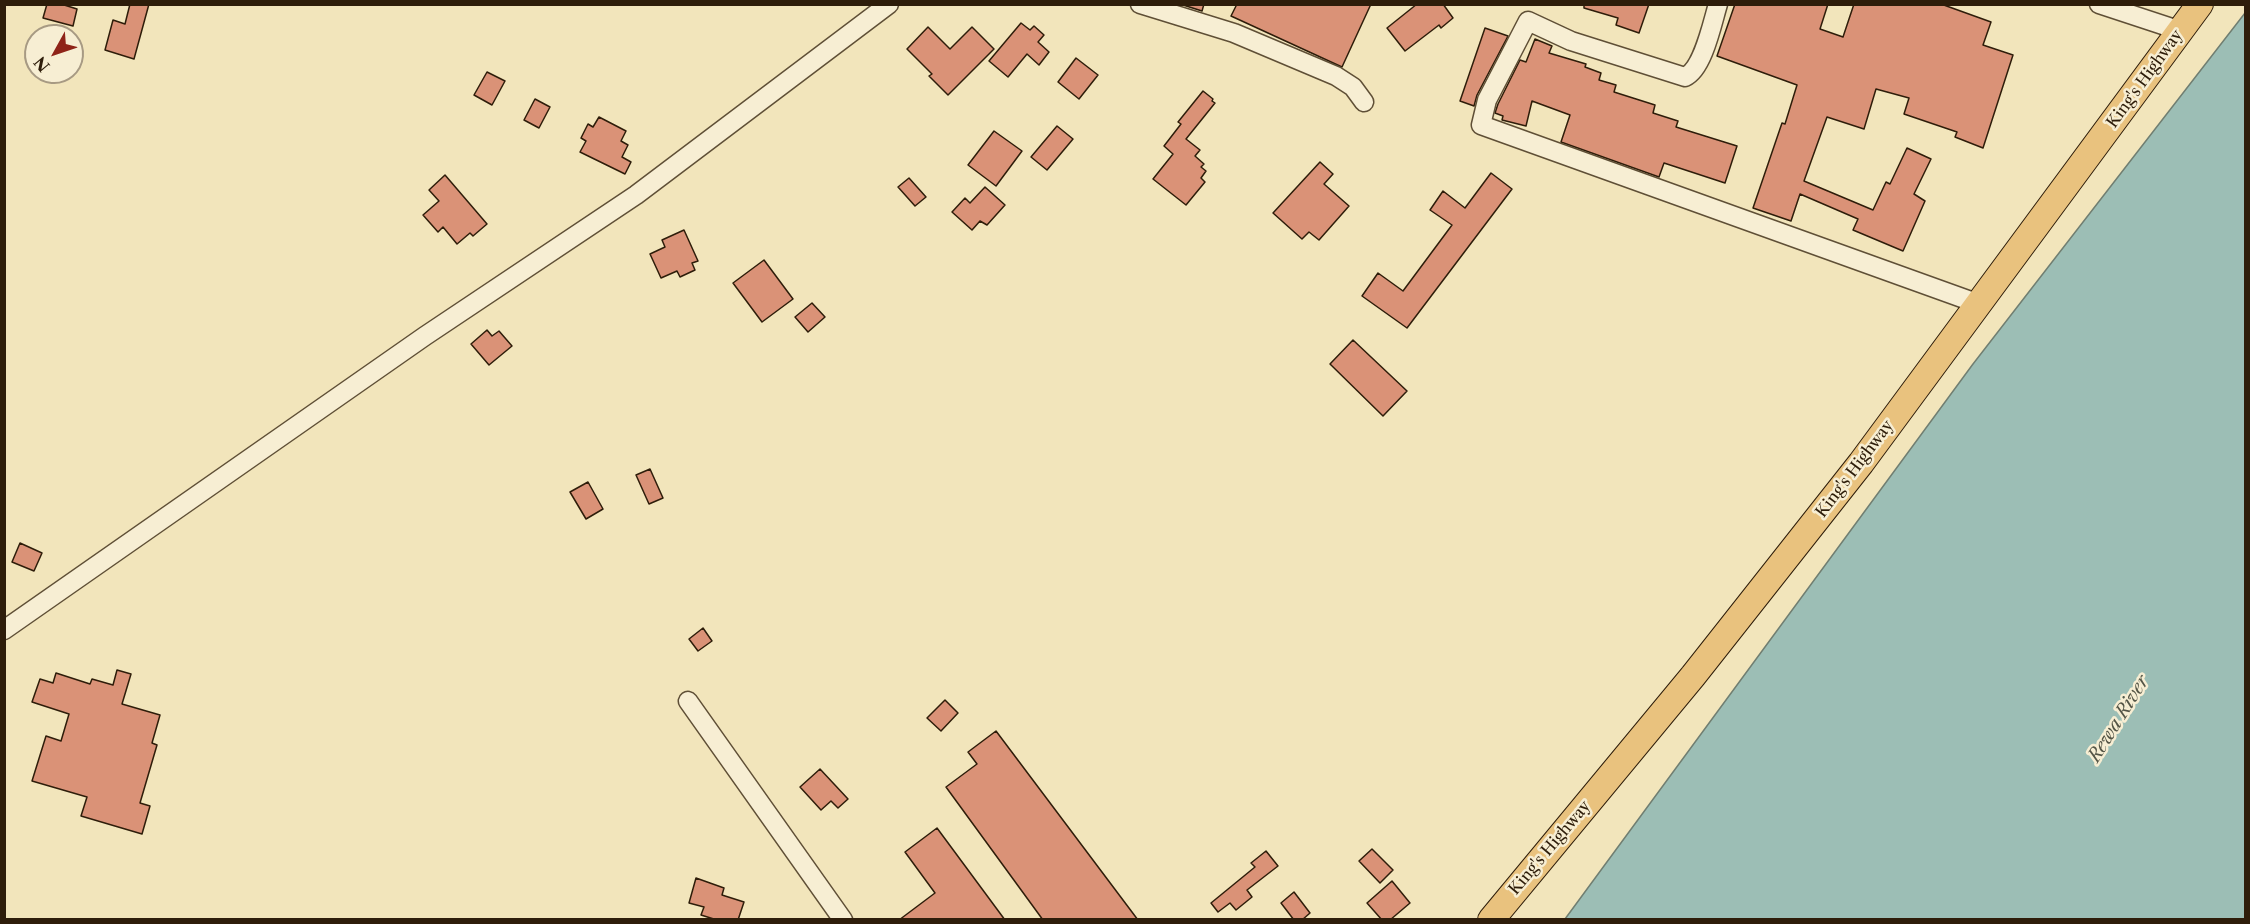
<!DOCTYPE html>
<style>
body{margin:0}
#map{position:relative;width:2250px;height:924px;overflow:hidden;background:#f2e5bb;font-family:"Libre Caslon Text",serif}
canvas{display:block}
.frame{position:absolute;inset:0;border:6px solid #2e1d0a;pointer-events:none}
.north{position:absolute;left:24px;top:24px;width:60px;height:60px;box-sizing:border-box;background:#f7eed3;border:2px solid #a79a83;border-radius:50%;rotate:230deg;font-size:16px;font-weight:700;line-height:24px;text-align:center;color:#2e1d0a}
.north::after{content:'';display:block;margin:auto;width:21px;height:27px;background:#8f2418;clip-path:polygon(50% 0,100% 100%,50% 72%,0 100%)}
</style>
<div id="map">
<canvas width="2250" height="924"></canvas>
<div class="frame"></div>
<div class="north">N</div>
</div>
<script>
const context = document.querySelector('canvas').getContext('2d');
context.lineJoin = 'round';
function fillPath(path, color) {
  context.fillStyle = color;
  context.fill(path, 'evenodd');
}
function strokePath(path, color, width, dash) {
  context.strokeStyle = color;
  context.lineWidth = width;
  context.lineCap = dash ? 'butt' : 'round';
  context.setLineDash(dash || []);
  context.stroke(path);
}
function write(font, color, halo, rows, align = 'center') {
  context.font = font + ' "Libre Caslon Text",serif';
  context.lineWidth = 5;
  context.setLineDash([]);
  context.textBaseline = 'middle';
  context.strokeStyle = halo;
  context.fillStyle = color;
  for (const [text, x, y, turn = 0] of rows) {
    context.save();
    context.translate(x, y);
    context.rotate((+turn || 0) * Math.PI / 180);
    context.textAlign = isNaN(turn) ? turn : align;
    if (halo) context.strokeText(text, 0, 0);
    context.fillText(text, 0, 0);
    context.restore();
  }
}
const water = new Path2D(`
 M2245 13V919H1565L1973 364Z`);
fillPath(water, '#9cbeb5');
strokePath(water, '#707e71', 1.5);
const building = new Path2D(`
 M47 4H61L77 9 73 26 43 18Z
 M130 4H149L134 59 105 50 113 20 125 24Z
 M1180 4H1204L1202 11Z
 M1237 4H1371L1342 67 1231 16Z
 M1417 4H1443L1453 18 1441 28 1439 25 1405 51 1387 28Z
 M1584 4H1649L1639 33 1616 25 1618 18 1584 8Z
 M1735 4H1828L1820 29 1843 37 1854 4H1941L1991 22 1983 45 2013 55 1983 148 1955 137 1957 132 1904 114 1909 98 1876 89 1864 129 1827 117 1804 181 1873 210 1886 182 1890 184 1907 148 1931 159 1914 194 1925 201 1903 251 1853 230 1858 219 1800 194 1791 221 1753 208 1782 123 1785 124 1797 85 1717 56Z
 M1021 23 1030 30 1034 26 1044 35 1038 42 1049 52 1039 65 1027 54 1008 77 989 61Z
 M928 27 950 49 972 27 994 49 948 95 929 76 932 74 907 49Z
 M1485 28 1508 36 1477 95 1474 106 1460 101Z
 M1535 39 1552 46 1549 53 1586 64 1585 67 1601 73 1599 80 1616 85 1614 92 1655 105 1653 113 1678 121 1676 127 1737 146 1725 183 1664 163 1659 177 1561 142 1570 115 1532 101 1526 126 1502 120 1503 116 1495 113 1498 104 1520 60 1526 62Z
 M1076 58 1098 75 1079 99 1058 82Z
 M487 72 505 81 492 105 474 95Z
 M1203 91 1213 99 1212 101 1215 103 1186 139 1200 150 1195 156 1204 164 1201 167 1206 171 1201 178 1205 182 1186 205 1153 179 1173 154 1164 146 1181 124 1178 122Z
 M535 99 550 107 539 128 524 120Z
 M599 117 626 131 621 141 628 145 622 157 631 162 625 174 580 152 586 141 581 138 588 124 593 127Z
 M1057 126 1073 139 1047 170 1031 157Z
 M994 131 1022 151 996 186 968 165Z
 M1320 162 1333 174 1324 184 1349 206 1319 240 1309 232 1302 239 1273 213Z
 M1491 173 1512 189 1407 328 1362 296 1378 273 1403 291 1452 225 1430 210 1443 191 1465 208Z
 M445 175 487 224 473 236 470 233 457 244 443 227 438 232 423 215 439 201 429 190Z
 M909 178 926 197 915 206 898 187Z
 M985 187 1005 205 987 225 980 221 972 230 952 212 965 198 970 203Z
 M684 230 698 261 692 263 695 270 680 277 677 271 661 278 650 254 665 247 662 240Z
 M764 260 793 299 762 322 733 283Z
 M812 303 825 317 808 332 795 317Z
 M487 330 492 336 499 331 512 346 489 365 471 344Z
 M1353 340 1407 391 1383 416 1330 364Z
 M650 469 663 498 649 504 636 475Z
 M588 482 603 509 586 519 570 492Z
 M20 543 42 553 34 571 12 562Z
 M703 628 712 641 698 651 689 639Z
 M117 670 131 674 122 704 160 715 152 743 157 745 140 803 150 806 142 834 81 816 87 797 32 781 46 736 61 741 69 714 32 702 40 679 53 683 56 673 90 684 92 679 113 685Z
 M945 700 958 713 941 731 927 718Z
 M996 731 1138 920H1043L946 787 977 764 968 752Z
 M820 769 848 799 838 808 831 801 821 810 800 787Z
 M937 828 1005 920H899L935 893 905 852Z
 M1372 849 1393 870 1380 883 1359 861Z
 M1266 851 1278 866 1247 890 1252 897 1236 910 1230 903 1218 912 1211 903 1255 867 1251 863Z
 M696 878 724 888 722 895 744 902 738 920H717L701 915 704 907 689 903Z
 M1392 881 1410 903 1390 920H1382L1367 903Z
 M1294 892 1310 913 1302 920H1294L1281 903Z`);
fillPath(building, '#da9277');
strokePath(building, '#2e1d0a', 1.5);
const minor = new Path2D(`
 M1140 4 1234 33 1336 76 1353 87 1364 102
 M1718 4C1712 24 1703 69 1685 77L1571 41 1528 21 1487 100 1481 125 1979 304
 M2099 4 2181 31
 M4 630 425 336 636 195 889 4
 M688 701 843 920`);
const highway = new Path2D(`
 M1491 920 1693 676 1861 463 2200 4`);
strokePath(minor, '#5f4f36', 21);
strokePath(highway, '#2e1d0a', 28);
strokePath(minor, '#f7eed3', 18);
strokePath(highway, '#e9c27e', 26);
write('16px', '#2e1d0a', '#f7eed3', [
 ["King's Highway",2145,79,-54],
 ["King's Highway",1855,469,-53],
 ["King's Highway",1550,848,-50]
]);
write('italic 18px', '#545546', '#f7eed3', [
 ["Rewa River",2119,719,-58]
]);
</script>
